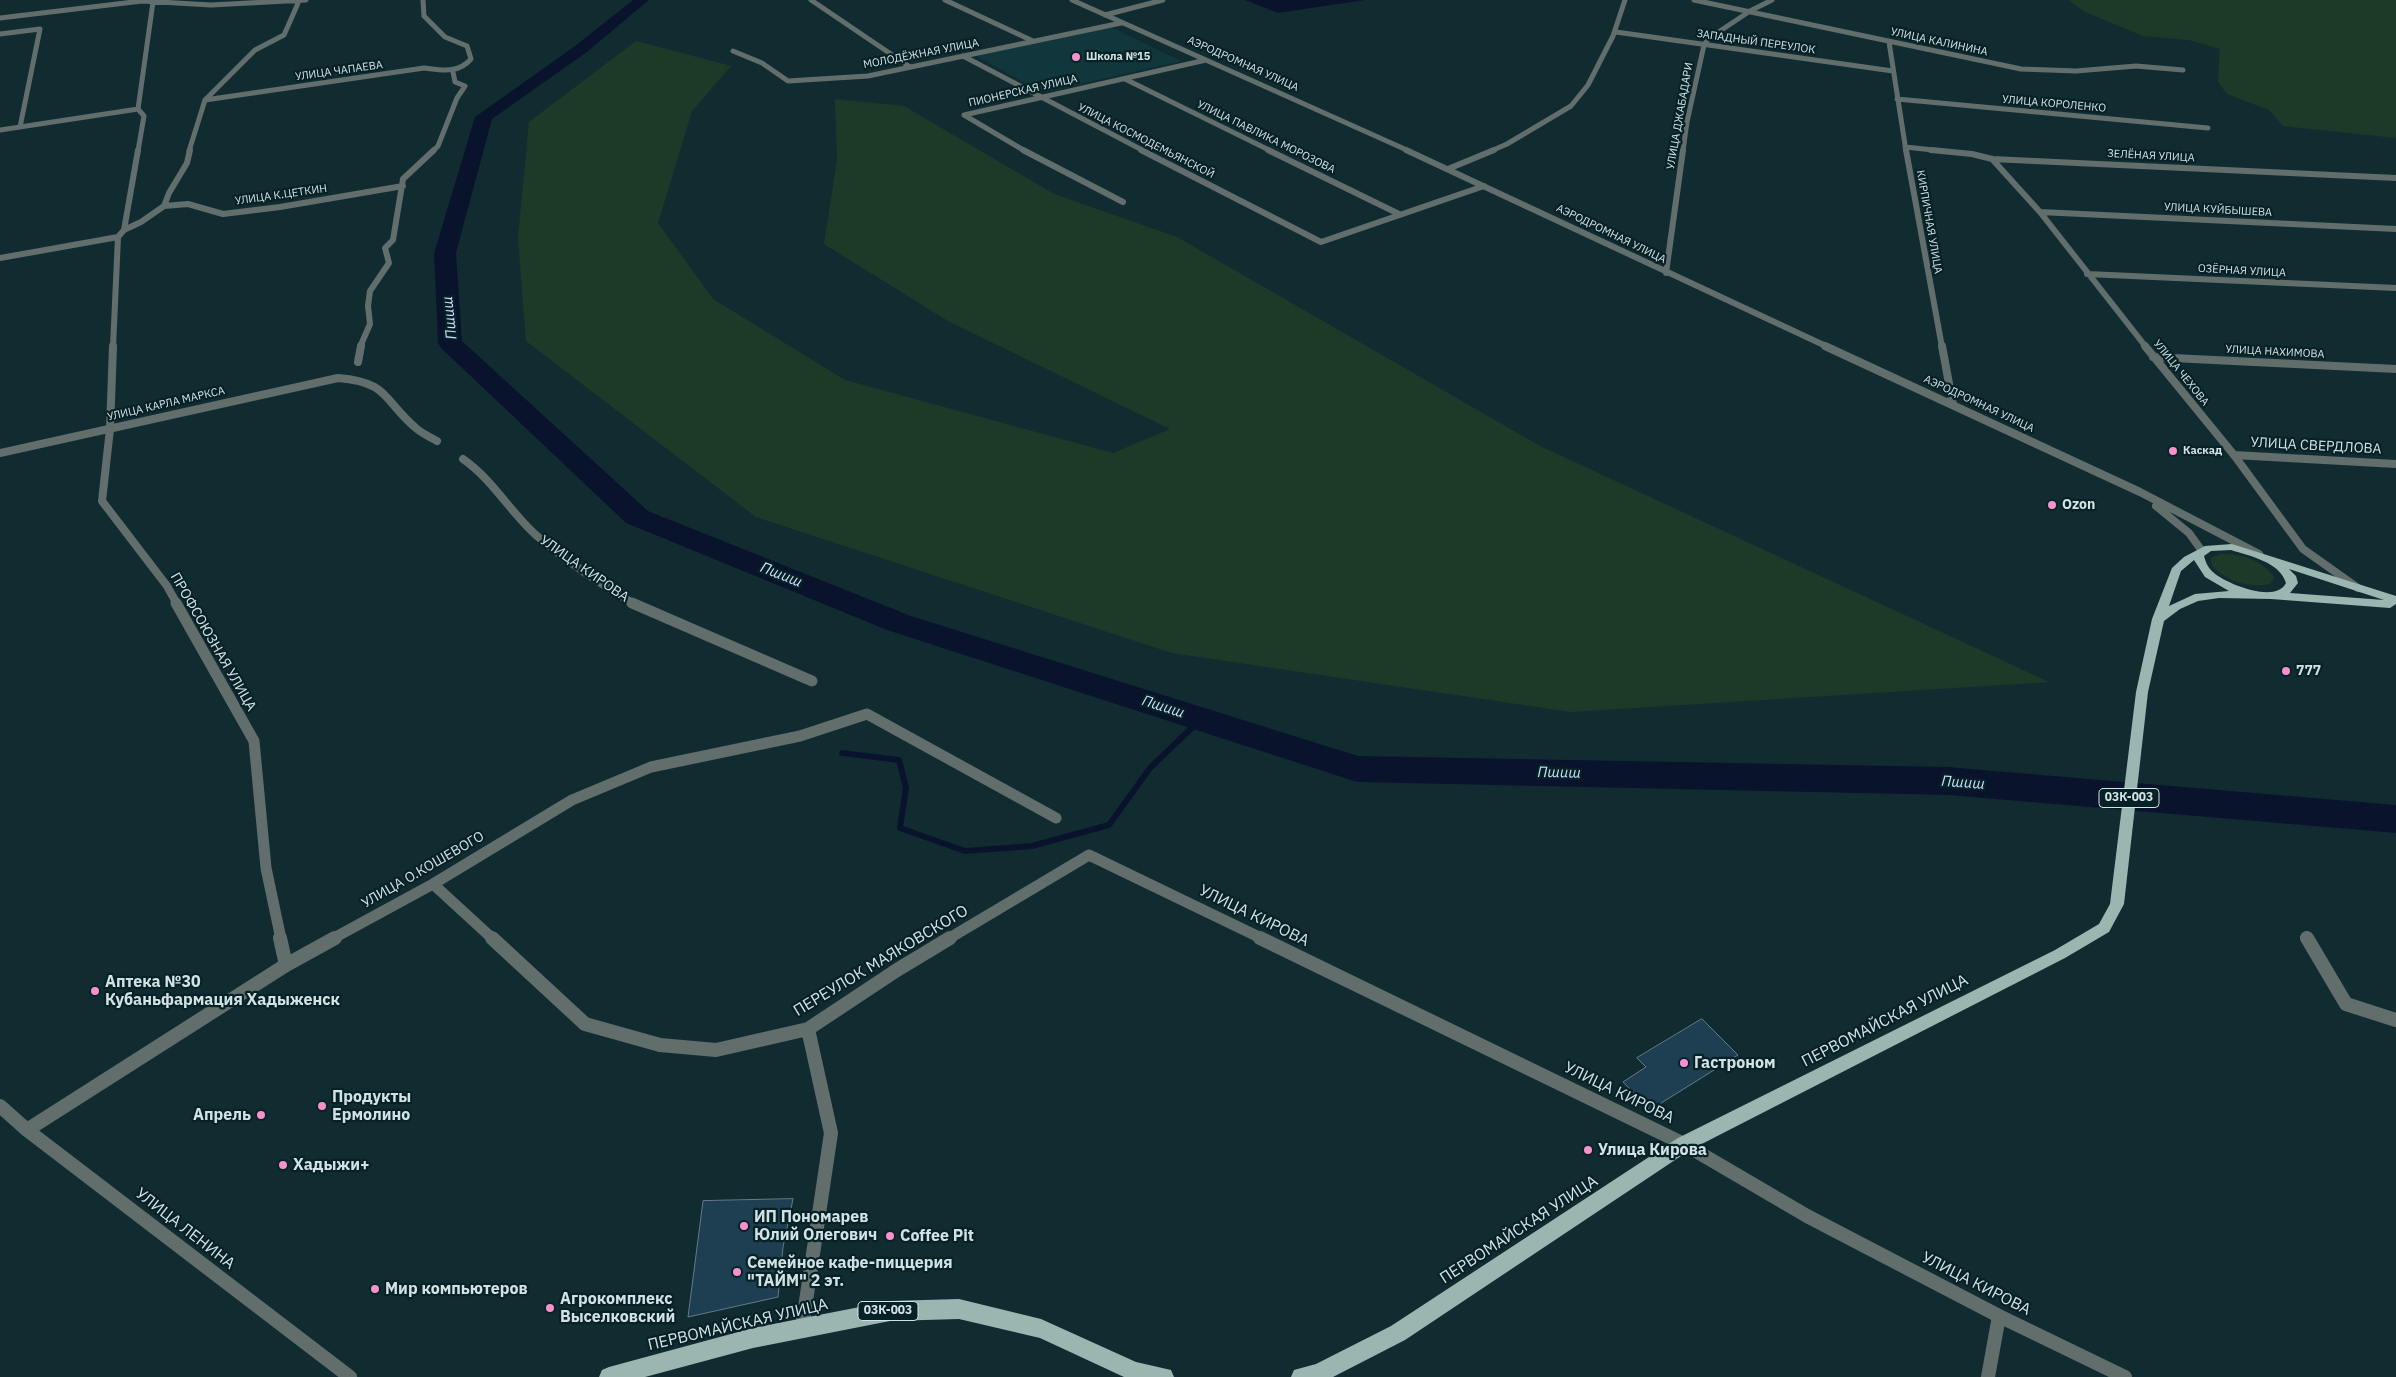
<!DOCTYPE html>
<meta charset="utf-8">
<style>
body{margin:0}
canvas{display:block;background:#112c31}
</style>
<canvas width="2396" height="1377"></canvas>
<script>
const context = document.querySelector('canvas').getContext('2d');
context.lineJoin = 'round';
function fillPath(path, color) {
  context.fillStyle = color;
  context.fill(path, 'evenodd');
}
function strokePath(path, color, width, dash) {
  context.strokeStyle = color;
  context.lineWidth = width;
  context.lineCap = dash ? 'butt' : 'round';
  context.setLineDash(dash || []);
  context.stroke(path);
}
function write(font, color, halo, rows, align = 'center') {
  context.font = font + ' "IBM Plex Sans",sans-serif';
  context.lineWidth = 4.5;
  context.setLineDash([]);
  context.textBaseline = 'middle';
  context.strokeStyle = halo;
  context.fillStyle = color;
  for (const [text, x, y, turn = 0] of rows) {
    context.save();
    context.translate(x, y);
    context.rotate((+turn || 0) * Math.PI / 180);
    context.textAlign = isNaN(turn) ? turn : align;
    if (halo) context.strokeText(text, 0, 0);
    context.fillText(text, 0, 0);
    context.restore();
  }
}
fillPath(new Path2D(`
 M1108 26 1181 61 1045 92 1034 88 973 54Z`), '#11373d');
fillPath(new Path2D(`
 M2069 0H2396V138L2283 126 2269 110 2227 94 2218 82 2220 49 2189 40 2143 36 2083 11Z
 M636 41 731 66 692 111 658 223 713 299 845 380 1113 453 1170 429 948 321 824 244 837 160 835 99 904 106 1054 194 1177 237 1540 446 2049 682 1571 712 1172 653 756 517 526 341 518 238 529 122Z
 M2220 554C2241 554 2261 559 2274 577L2270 584C2247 588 2229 582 2212 566L2211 558Z`), '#1b3a27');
fillPath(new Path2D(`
 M1245 0H1365L1278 13Z`), '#09142c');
strokePath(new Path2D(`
 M842 753 899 760 906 788 900 828 965 851 1032 846 1109 825 1150 768 1201 719`), '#09142c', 6);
fillPath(new Path2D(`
 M633 0H649L587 52 492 119 456 253 462 341 648 511 911 616 1358 756 1948 767 2396 805V833L1948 795 1357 782 887 630 626 523 441 348 438 343 434 253 475 117 575 46Z`), '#09142c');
const building = new Path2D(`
 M1702 1019 1738 1055 1650 1110 1623 1082 1646 1067 1637 1058Z
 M793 1199 783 1247 778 1297 688 1317 703 1201Z`);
fillPath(building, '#1e3e51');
strokePath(building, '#647a88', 1);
strokePath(new Path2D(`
 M811 0 910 67
 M945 0 1033 41
 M1072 0 1409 151
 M1694 0 2021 69 2076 71 2136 66 2183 70
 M1105 15 1163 0
 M0 18 142 1 211 5 306 0
 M1616 32 1893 71
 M0 34 40 29 20 127
 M1889 42 1906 151
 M733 51 762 63 788 81 868 76 1121 23
 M963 56 1144 151
 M1125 79 1271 151
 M1897 99 2208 128
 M205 100 424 68C442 70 458 74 471 59L467 46 445 37 424 16 423 0
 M964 115 1206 60
 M964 115 1025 151
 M0 130 138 109
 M1905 147 1943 151
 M138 151 144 116 138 109 153 2
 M189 151 205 100 255 50 284 35 299 1
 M433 151 438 146 457 98 465 86 455 82 453 72
 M1491 151 1507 144 1571 106 1588 85 1613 36 1625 0
 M1683 151 1687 122 1704 45 1708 39 1750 11 1772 0`), '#626e6c', 5);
strokePath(new Path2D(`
 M1023 150 1123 202
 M1141 150 1321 242 1484 186
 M1268 150 1399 214
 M1406 150 1828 347
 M1906 150 1942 347
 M1931 150 1972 154 1992 159 2396 178
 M1992 159 2040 212 2146 347
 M1448 169 1494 150
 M164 206 188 204 223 214 280 207 403 186
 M2040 212 2396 229
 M124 230 141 222 164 206 169 193 187 163 190 150
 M0 258 118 237
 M1666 273 1683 150
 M2087 274 2396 288
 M113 347 118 237 124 230 138 150
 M360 347 370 324 368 306 370 291 389 263 385 248 393 240 403 179 434 150`), '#626e6c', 6);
strokePath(new Path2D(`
 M113 346 110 429 102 501 167 586 177 604
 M1825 346 2140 492 2259 554
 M1942 346 1953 405
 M2145 346 2234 455 2303 549 2358 588
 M2153 357 2396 369
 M358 362 361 346
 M0 453 338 378C390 382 383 401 417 429 423 434 430 437 437 441
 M2234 455 2396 464
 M463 459C493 480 510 512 537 536 567 562 600 583 634 604
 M2156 506 2189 533 2202 551`), '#626e6c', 8);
strokePath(new Path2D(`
 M176 603 254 741 266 868 281 939
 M632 603 812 681
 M433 884 493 939
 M2306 937 2307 939
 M332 939 433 884 572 800 651 767 800 736 867 714 1056 818
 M948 939 1089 855 1263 939`), '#626e6c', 11);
strokePath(new Path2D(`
 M280 938 286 965
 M492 938 585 1024 660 1045 716 1050 808 1029 897 970 950 938
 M1260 938 1684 1144 1807 1216 1999 1316 2125 1377
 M2307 938 2346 1004 2396 1020
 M0 1106 27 1130 350 1377
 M27 1130 286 965 335 938
 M802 1328 831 1133 808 1029
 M1988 1377 1999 1316`), '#626e6c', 14);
fillPath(new Path2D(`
 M2232 544 2396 596V604L2390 608 2271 599 2219 598 2198 601 2180 609 2164 621 2148 692 2124 904 2109 932 2065 958 1690 1150 1405 1340 1333 1377H1291L1294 1370 1316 1364 1391 1326 1678 1138 2055 950 2099 924 2110 904 2136 692 2152 619 2172 568 2184 557 2205 546ZM2231 550C2250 556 2280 562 2286 583 2276 604 2227 584 2214 573 2208 568 2206 563 2204 556L2211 551ZM2194 560 2205 577 2229 591 2195 594 2169 606 2181 571ZM2289 569 2384 600 2290 593 2298 583 2296 576Z
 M959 1299 1041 1319 1136 1362 1171 1370 1174 1377H1124L1040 1338 959 1319 890 1321 753 1348 645 1377H599L602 1370 609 1367 753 1328 890 1301Z`), '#9bb5b0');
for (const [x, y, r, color] of [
 [1076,57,5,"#f890cb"],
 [2173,451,5,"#f890cb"],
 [2052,505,5,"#f890cb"],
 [2286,671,5,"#f890cb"],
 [95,991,5,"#f890cb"],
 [1684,1063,5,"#f890cb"],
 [322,1106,5,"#f890cb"],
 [261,1115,5,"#f890cb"],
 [1588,1150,5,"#f890cb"],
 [283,1165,5,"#f890cb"],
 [744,1226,5,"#f890cb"],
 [890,1236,5,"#f890cb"],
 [737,1272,5,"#f890cb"],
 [375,1289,5,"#f890cb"],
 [550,1308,5,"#f890cb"]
]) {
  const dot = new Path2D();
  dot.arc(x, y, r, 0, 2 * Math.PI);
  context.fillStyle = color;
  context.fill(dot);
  strokePath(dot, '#062227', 2);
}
write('11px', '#d2e1e4', '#062227', [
 ["ЗАПАДНЫЙ ПЕРЕУЛОК",1756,42,8],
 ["УЛИЦА КАЛИНИНА",1939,42,12],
 ["МОЛОДЁЖНАЯ УЛИЦА",921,54,-11],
 ["АЭРОДРОМНАЯ УЛИЦА",1243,64,24],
 ["УЛИЦА ЧАПАЕВА",339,71,-8],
 ["ПИОНЕРСКАЯ УЛИЦА",1023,91,-13],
 ["УЛИЦА КОРОЛЕНКО",2054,104,5],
 ["УЛИЦА ДЖАБАДАРИ",1680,116,-80],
 ["УЛИЦА ПАВЛИКА МОРОЗОВА",1266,137,26],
 ["УЛИЦА КОСМОДЕМЬЯНСКОЙ",1146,141,27],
 ["ЗЕЛЁНАЯ УЛИЦА",2151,156,3],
 ["УЛИЦА К.ЦЕТКИН",281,195,-8],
 ["УЛИЦА КУЙБЫШЕВА",2218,210,3],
 ["КИРПИЧНАЯ УЛИЦА",1929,222,80],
 ["АЭРОДРОМНАЯ УЛИЦА",1611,234,26],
 ["ОЗЁРНАЯ УЛИЦА",2242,271,3],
 ["УЛИЦА НАХИМОВА",2275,352,3],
 ["УЛИЦА ЧЕХОВА",2181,373,51],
 ["УЛИЦА КАРЛА МАРКСА",166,404,-13],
 ["АЭРОДРОМНАЯ УЛИЦА",1979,404,25]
]);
write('bold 11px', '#d2e1e4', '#062227', [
 ["Школа №15",1086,57],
 ["Каскад",2183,451]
], 'left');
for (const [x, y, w] of [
 [2129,798,60],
 [888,1311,60]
]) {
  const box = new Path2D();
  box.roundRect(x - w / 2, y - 9.5, w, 19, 4);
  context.fillStyle = '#062227';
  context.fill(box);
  strokePath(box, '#d2e1e4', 1);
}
write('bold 12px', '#d2e1e4', null, [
 ["03К-003",2129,798],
 ["03К-003",888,1311]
]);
write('14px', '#d2e1e4', '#062227', [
 ["УЛИЦА СВЕРДЛОВА",2316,446,3],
 ["УЛИЦА КИРОВА",584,569,35],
 ["ПРОФСОЮЗНАЯ УЛИЦА",213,642,60],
 ["УЛИЦА О.КОШЕВОГО",423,870,-30]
]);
write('bold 14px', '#d2e1e4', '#062227', [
 ["Ozon",2062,505],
 ["777",2296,671]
], 'left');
write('italic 15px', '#cdddfe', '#062227', [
 ["Пшиш",450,318,-96],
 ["Пшиш",781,575,22],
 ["Пшиш",1163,707,18],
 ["Пшиш",1559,773,1],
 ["Пшиш",1963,783,4]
]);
write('16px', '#d2e1e4', '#062227', [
 ["УЛИЦА КИРОВА",1254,916,26],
 ["ПЕРЕУЛОК МАЯКОВСКОГО",881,961,-31],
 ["ПЕРВОМАЙСКАЯ УЛИЦА",1885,1021,-27],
 ["УЛИЦА КИРОВА",1619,1093,26],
 ["УЛИЦА ЛЕНИНА",185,1229,38],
 ["ПЕРВОМАЙСКАЯ УЛИЦА",1519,1230,-33],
 ["УЛИЦА КИРОВА",1976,1284,27],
 ["ПЕРВОМАЙСКАЯ УЛИЦА",738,1325,-13]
]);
write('bold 16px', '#d2e1e4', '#062227', [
 ["Аптека №30",105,982],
 ["Кубаньфармация Хадыженск",105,1000],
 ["Гастроном",1694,1063],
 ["Продукты",332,1097],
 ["Ермолино",332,1115],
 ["Апрель",251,1115,"right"],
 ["Улица Кирова",1598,1150],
 ["Хадыжи+",293,1165],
 ["ИП Пономарев",754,1217],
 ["Юлий Олегович",754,1235],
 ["Coffee Pit",900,1236],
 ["Семейное кафе-пиццерия",747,1263],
 ["\"ТАЙМ\" 2 эт.",747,1281],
 ["Мир компьютеров",385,1289],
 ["Агрокомплекс",560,1299],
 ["Выселковский",560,1317]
], 'left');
</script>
